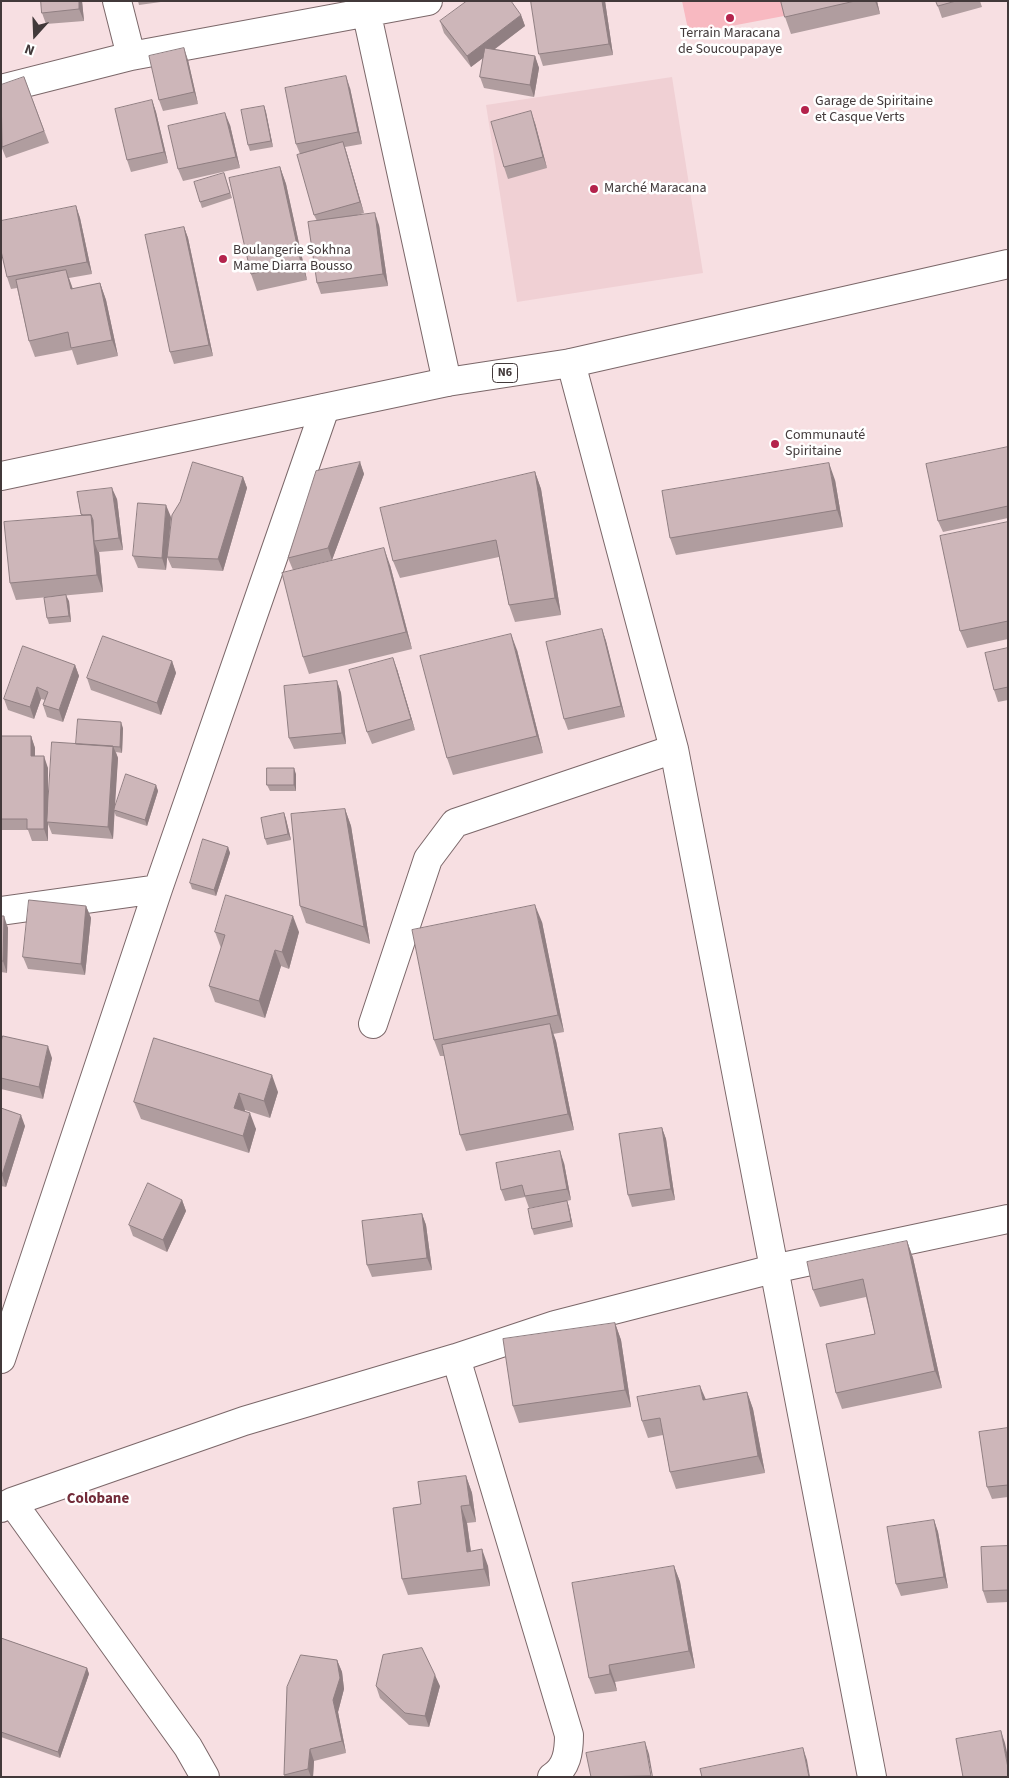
<!DOCTYPE html>
<meta charset="utf-8">
<style>
body{margin:0}
#map{position:relative;width:1009px;height:1778px;overflow:hidden;background:#f7dfe2;font-family:"Source Sans 3",sans-serif}
canvas{display:block}
.frame{position:absolute;inset:0;border:2px solid #42393a;pointer-events:none}
.north{position:absolute;left:10px;top:10px;width:50px;height:50px;-webkit-text-stroke:4px #fff;paint-order:stroke;rotate:200deg;font-size:14px;font-weight:700;line-height:20px;text-align:center;color:#42393a}
.north::after{content:'';display:block;margin:auto;width:18px;height:22px;background:#42393a;clip-path:polygon(50% 0,100% 100%,50% 72%,0 100%)}
</style>
<div id="map">
<canvas width="1009" height="1778"></canvas>
<div class="frame"></div>
<div class="north">N</div>
</div>
<script>
const context = document.querySelector('canvas').getContext('2d');
context.lineJoin = 'round';
function fillPath(path, color) {
  context.fillStyle = color;
  context.fill(path, 'evenodd');
}
function strokePath(path, color, width, dash) {
  context.strokeStyle = color;
  context.lineWidth = width;
  context.lineCap = dash ? 'butt' : 'round';
  context.setLineDash(dash || []);
  context.stroke(path);
}
function write(font, color, halo, rows, align = 'center') {
  context.font = font + ' "Source Sans 3",sans-serif';
  context.lineWidth = 5;
  context.setLineDash([]);
  context.textBaseline = 'middle';
  context.strokeStyle = halo;
  context.fillStyle = color;
  for (const [text, x, y, turn = 0] of rows) {
    context.save();
    context.translate(x, y);
    context.rotate((+turn || 0) * Math.PI / 180);
    context.textAlign = isNaN(turn) ? turn : align;
    if (halo) context.strokeText(text, 0, 0);
    context.fillText(text, 0, 0);
    context.restore();
  }
}
fillPath(new Path2D(`
 M672 77 703 273 517 302 486 105Z`), '#f0d0d4');
fillPath(new Path2D(`
 M682 1H863L689 34Z`), '#f8b9c1');
const minor = new Path2D(`
 M117 1 131 56
 M364 1 447 382
 M1 89 131 56 428 1
 M571 363 674 749 872 1777
 M1 911 158 889
 M373 1024 428 859 455 823 674 749
 M456 1358 569 1735C569 1751 567 1768 552 1777
 M1 1359 158 889 325 408
 M12 1502 188 1747 205 1777
 M1 1508 12 1502 244 1421 456 1358 555 1325 773 1269 1008 1219`);
const major = new Path2D(`
 M1 476 447 382 571 363 1008 264`);
strokePath(minor, '#7b6769', 30);
strokePath(major, '#7b6769', 30);
strokePath(minor, '#fff', 28);
strokePath(major, '#fff', 28);
fillPath(new Path2D(`
 M41 1H82L84 21 46 24 42 13Z
 M138 1H168L139 5Z
 M531 1H605L613 55 543 66 539 54Z
 M781 1H877L880 14 791 34 785 17Z
 M936 1H980L982 7 942 18Z
 M488 2 521 15 525 26 495 49 535 56 539 68 534 97 484 88 480 77 483 58 471 67 444 33 440 21Z
 M188 60 198 104 163 111 159 100Z
 M24 77 49 143 6 158 1 146Z
 M350 88 362 144 345 147 364 213 357 215 379 225 388 286 321 294 317 283V221L314 215 300 154 296 144Z
 M152 100 156 112 168 163 131 172 127 160Z
 M264 106 266 112 273 147 250 151 248 145Z
 M535 123 547 168 508 179 504 167Z
 M230 125 240 168 183 181 178 169Z
 M280 167 286 184 307 280 257 291 251 274Z
 M224 173 232 198 202 208 200 202Z
 M76 206 80 218 92 274 69 278 73 289 100 283 106 300 118 356 77 365 72 350 35 357 29 341 17 288 11 289 7 277Z
 M184 227 188 238 213 356 174 364 170 352Z
 M1008 447V518L943 532 938 521Z
 M360 462 364 474 332 560 293 570 288 558Z
 M535 472 541 489 561 615 515 622 509 605 499 557 400 578 393 561Z
 M243 477 247 488 223 571 172 568 167 557 166 570 138 568 133 556 171 517 168 554Z
 M835 480 843 527 676 555 670 538Z
 M77 492 117 499 123 550 99 552 103 592 16 600 10 583 81 515Z
 M1008 522V639L967 648 960 631Z
 M390 565 412 649 309 674 303 657Z
 M69 601 71 622 49 624 47 618Z
 M602 629 606 641 625 717 568 730 564 719Z
 M1008 648V700L998 702 994 690Z
 M517 650 543 753 453 775 447 758Z
 M172 661 176 673 161 715 91 690 87 678Z
 M75 665 79 676 63 722 47 717 43 705 45 700 41 699 34 719 8 710 4 699Z
 M397 669 415 730 372 744 367 732Z
 M337 681 341 693 346 744 294 749 289 738Z
 M123 728 122 753 116 752 118 758 114 809 156 785 158 791 147 826 116 816 114 811 113 839 52 834 48 824V841H32L28 830H1V736H31L35 748V756L48 768V813L76 744Z
 M296 774V791H270L267 785Z
 M345 809 351 826 370 944 306 923 300 906Z
 M284 813 286 819 291 840 267 845 265 839Z
 M228 847 230 853 216 896 192 889 190 883Z
 M86 906 91 918 85 975 28 969 23 957Z
 M1 916 8 928 7 973 1 972Z
 M542 922 564 1032 553 1034 556 1041 574 1130 466 1151 460 1135 444 1056H440L434 1040Z
 M215 932H299L289 969 281 966 265 1018 215 1002 209 986 221 948Z
 M154 1038 278 1092 270 1118 245 1110 244 1111 256 1129 249 1153 141 1119 134 1102Z
 M1 1042 52 1058 43 1099 1 1089Z
 M1 1108 25 1126 6 1187 1 1186Z
 M662 1128 666 1139 675 1200 632 1207 628 1195Z
 M564 1163 571 1200 567 1201 569 1207 573 1227 534 1235 532 1229 565 1202 529 1208 525 1197 505 1201 501 1190Z
 M182 1200 186 1211 167 1252 133 1236 129 1225Z
 M422 1214 426 1225 432 1270 372 1277 367 1265Z
 M907 1241 913 1258 942 1388 842 1409 836 1393 875 1334 866 1297 820 1307 813 1290Z
 M615 1323 621 1340 631 1407 519 1423 513 1406Z
 M747 1392 753 1409 765 1473 676 1489 670 1472 663 1435 648 1438 642 1421 706 1400Z
 M1008 1428V1497L992 1499 987 1487Z
 M466 1476 472 1493 476 1522 467 1523 471 1551 488 1566 490 1586 408 1595 402 1579 421 1504Z
 M934 1520 938 1532 948 1588 901 1596 896 1584Z
 M1008 1546V1602L987 1603 983 1591Z
 M674 1566 680 1582 695 1668 615 1682 617 1691 595 1694 589 1678Z
 M1 1638 87 1668 89 1674 60 1758 1 1737Z
 M337 1660 342 1672 344 1689 338 1712 346 1753 314 1761 313 1777H285L284 1775Z
 M376 1686H440L429 1727 409 1725 380 1698Z`), '#b09d9f');
fillPath(new Path2D(`
 M79 1H82L84 21 79 9Z
 M602 1H605L613 55 609 44Z
 M875 1H877L880 14Z
 M521 15 525 26 471 67 467 56Z
 M184 48 188 60 198 104 194 92Z
 M535 56 539 68 534 97 530 85Z
 M346 76 350 88 362 144 358 132Z
 M152 100 156 112 168 163 164 152Z
 M264 106 266 112 273 147 271 141Z
 M531 111 535 123 547 168 543 157Z
 M225 113 230 125 240 168 236 157Z
 M343 142 347 154 364 213 360 202Z
 M280 167 286 184 307 280 301 263Z
 M76 206 80 218 92 274 87 262Z
 M375 213 379 225 388 286 383 274Z
 M184 227 188 238 213 356 209 345Z
 M66 270 72 287 77 306 71 289Z
 M100 283 106 300 118 356 112 340Z
 M360 462 364 474 332 560 328 548Z
 M829 463 835 480 843 527 837 510Z
 M535 472 541 489 561 615 555 598Z
 M243 477 247 488 223 571 218 559Z
 M112 488 117 499 123 550 119 538Z
 M166 505 171 517 166 570 162 558Z
 M91 515 97 531 94 541 98 552H99L103 592 97 575Z
 M384 548 390 565 412 649 406 632Z
 M66 595 69 601 71 622 69 616Z
 M602 629 606 641 625 717 621 706Z
 M511 634 517 650 543 753 537 736Z
 M393 658 397 669 415 730 411 719Z
 M172 661 176 673 161 715 157 703Z
 M75 665 79 676 63 722 59 710Z
 M337 681 341 693 346 744 342 733Z
 M37 687 41 699 34 719 30 707Z
 M121 722 123 728 122 753 120 747Z
 M31 736 35 748V768L31 756Z
 M113 746 118 758 113 839 108 827Z
 M44 756 48 768V841L44 829Z
 M294 768 296 774V791L294 785Z
 M156 785 158 791 147 826 145 820Z
 M345 809 351 826 370 944 364 927Z
 M284 813 286 819 291 840 288 834Z
 M228 847 230 853 216 896 214 890Z
 M535 905 542 922 564 1032 558 1015Z
 M86 906 91 918 85 975 81 964Z
 M4 916 8 928 7 973 3 961Z
 M293 916 299 932 289 969 282 952Z
 M275 950 281 966 265 1018 259 1001Z
 M550 1024 556 1041 574 1130 568 1114Z
 M48 1046 52 1058 43 1099 39 1087Z
 M272 1075 278 1092 270 1118 264 1101Z
 M239 1093 245 1110 240 1125 234 1108Z
 M250 1113 256 1129 249 1153 243 1136Z
 M21 1115 25 1126 6 1187 2 1175Z
 M662 1128 666 1139 675 1200 671 1189Z
 M560 1151 564 1163 571 1200 567 1189Z
 M182 1200 186 1211 167 1252 163 1240Z
 M567 1201 569 1207 573 1227 571 1221Z
 M422 1214 426 1225 432 1270 427 1258Z
 M907 1241 913 1258 942 1388 935 1371Z
 M615 1323 621 1340 631 1407 625 1390Z
 M700 1386 707 1402 703 1400Z
 M747 1392 753 1409 765 1473 758 1456Z
 M466 1476 472 1493 476 1522 470 1505Z
 M461 1506 467 1523 473 1568 467 1552Z
 M934 1520 938 1532 948 1588 944 1577Z
 M482 1549 488 1566 490 1586 484 1569Z
 M674 1566 680 1582 695 1668 689 1651Z
 M337 1660 342 1672 344 1689 338 1712 346 1753 342 1741 333 1700Z
 M609 1665 615 1682 617 1691 610 1674Z
 M87 1668 89 1674 60 1758 58 1752Z
 M435 1675 440 1686 429 1727 425 1716Z
 M1001 1731 1005 1743 1008 1757V1768Z
 M645 1742 649 1754 653 1777H652Z
 M803 1748 807 1760 810 1777H809Z
 M310 1749 314 1761 313 1777H311L308 1769Z`), '#907f82');
const building = new Path2D(`
 M41 1H79V9L42 13Z
 M467 1H487L488 2 489 1H511L521 15 467 56 440 21Z
 M531 1H602L609 44 539 54Z
 M781 1H855L785 17Z
 M936 1H956L938 6Z
 M184 48 194 92 159 100 149 56Z
 M485 48 535 56 530 85 480 77Z
 M346 76 358 132 296 144 285 88Z
 M24 77 44 131 2 147 1 85Z
 M152 100 164 152 127 160 115 109Z
 M264 106 271 141 248 145 241 110Z
 M531 111 543 157 504 167 491 122Z
 M225 113 236 157 178 169 168 126Z
 M343 142 360 202 314 215 297 155Z
 M280 167 301 263 251 274 229 178Z
 M224 173 230 193 200 202 194 182Z
 M76 206 87 262 7 277 1 251V221Z
 M375 213 383 274 317 283 308 222Z
 M184 227 209 345 170 352 145 235Z
 M66 270 71 289 100 283 112 340 71 348 68 332 29 341 16 280Z
 M1008 447V506L938 521 926 464Z
 M193 462 243 477 218 559 167 557 172 515 180 502Z
 M360 462 328 548 288 558 316 471Z
 M829 463 837 510 670 538 662 491Z
 M535 472 555 598 509 605 496 540 393 561 380 508Z
 M112 488 119 538 94 541 93 520 91 515H83L81 514 77 492Z
 M138 503 166 505 162 558 133 556Z
 M91 515 97 575 10 583 4 522Z
 M1008 522V621L960 631 940 536Z
 M384 548 406 632 303 657 282 573Z
 M66 595 69 616 47 618 44 598Z
 M602 629 621 706 564 719 546 642Z
 M511 634 537 736 447 758 420 656Z
 M103 636 172 661 157 703 87 678Z
 M23 646 75 665 59 710 43 705 48 692 37 687 30 707 4 699Z
 M1008 648V687L994 690 985 653Z
 M393 658 411 719 367 732 349 670Z
 M337 681 342 733 289 738 284 686Z
 M78 719 121 722 120 747 76 744Z
 M1 736H31V756H44V829H27V819H1Z
 M52 742 113 746 108 827 47 822Z
 M267 768H294V785H267Z
 M126 774 156 785 145 820 114 810Z
 M345 809 364 927 300 906 291 814Z
 M284 813 288 834 265 839 261 818Z
 M203 839 228 847 214 890 190 883Z
 M226 895 293 916 282 952 275 950 259 1001 209 986 225 935 215 932Z
 M29 900 86 906 81 964 23 957Z
 M535 905 558 1015 434 1040 412 930Z
 M1 916H4L3 961H1Z
 M550 1024 568 1114 460 1135 442 1045Z
 M3 1036 48 1046 39 1087 1 1078V1042Z
 M154 1038 272 1075 264 1101 239 1093 234 1108 250 1113 243 1136 134 1102Z
 M1 1108 21 1115 2 1175H1Z
 M662 1128 671 1189 628 1195 619 1134Z
 M560 1151 567 1189 525 1196 522 1185 501 1190 496 1163Z
 M148 1183 182 1200 163 1240 129 1225Z
 M567 1201 571 1221 532 1229 528 1209Z
 M422 1214 427 1258 367 1265 362 1221Z
 M907 1241 935 1371 836 1393 826 1344 875 1334 863 1279 813 1290 807 1262Z
 M615 1323 625 1390 513 1406 503 1339Z
 M700 1386 703 1400 747 1392 758 1456 670 1472 660 1418 642 1421 637 1397Z
 M1008 1428V1485L987 1487 979 1432Z
 M466 1476 470 1505 461 1506 467 1552 482 1549 484 1569 402 1579 393 1508 421 1504 418 1482Z
 M934 1520 944 1577 896 1584 887 1527Z
 M1008 1546V1590L983 1591 981 1547Z
 M674 1566 689 1651 609 1665 610 1674 589 1678 572 1583Z
 M1 1638 87 1668 58 1752 1 1732Z
 M422 1648 435 1675 425 1716 405 1713 376 1686 383 1655Z
 M301 1655 337 1660 340 1678 333 1700 342 1741 310 1749 308 1769 284 1775 287 1687Z
 M1001 1731 1008 1768V1777H963L956 1739Z
 M645 1742 651 1776 591 1777 586 1753Z
 M803 1748 809 1777H702L700 1769Z`);
fillPath(building, '#cdb6b9');
strokePath(building, '#907f82', 1);
for (const [x, y, r, color] of [
 [730,18,5,"#b4234c"],
 [805,110,5,"#b4234c"],
 [594,189,5,"#b4234c"],
 [223,259,5,"#b4234c"],
 [775,444,5,"#b4234c"]
]) {
  const dot = new Path2D();
  dot.arc(x, y, r, 0, 2 * Math.PI);
  context.fillStyle = color;
  context.fill(dot);
  strokePath(dot, '#fff', 2);
}
for (const [x, y, w] of [
 [505,373,25]
]) {
  const box = new Path2D();
  box.roundRect(x - w / 2, y - 9.5, w, 19, 4);
  context.fillStyle = '#fff';
  context.fill(box);
  strokePath(box, '#42393a', 1);
}
write('bold 12px', '#42393a', null, [
 ["N6",505,373]
]);
write('14px', '#42393a', '#fff', [
 ["Terrain Maracana",730,34,"center"],
 ["de Soucoupapaye",730,50,"center"],
 ["Garage de Spiritaine",815,102],
 ["et Casque Verts",815,118],
 ["Marché Maracana",604,189],
 ["Boulangerie Sokhna",233,251],
 ["Mame Diarra Bousso",233,267],
 ["Communauté",785,436],
 ["Spiritaine",785,452]
], 'left');
write('bold 15px', '#722b39', '#fff', [
 ["Colobane",98,1500]
]);
</script>
